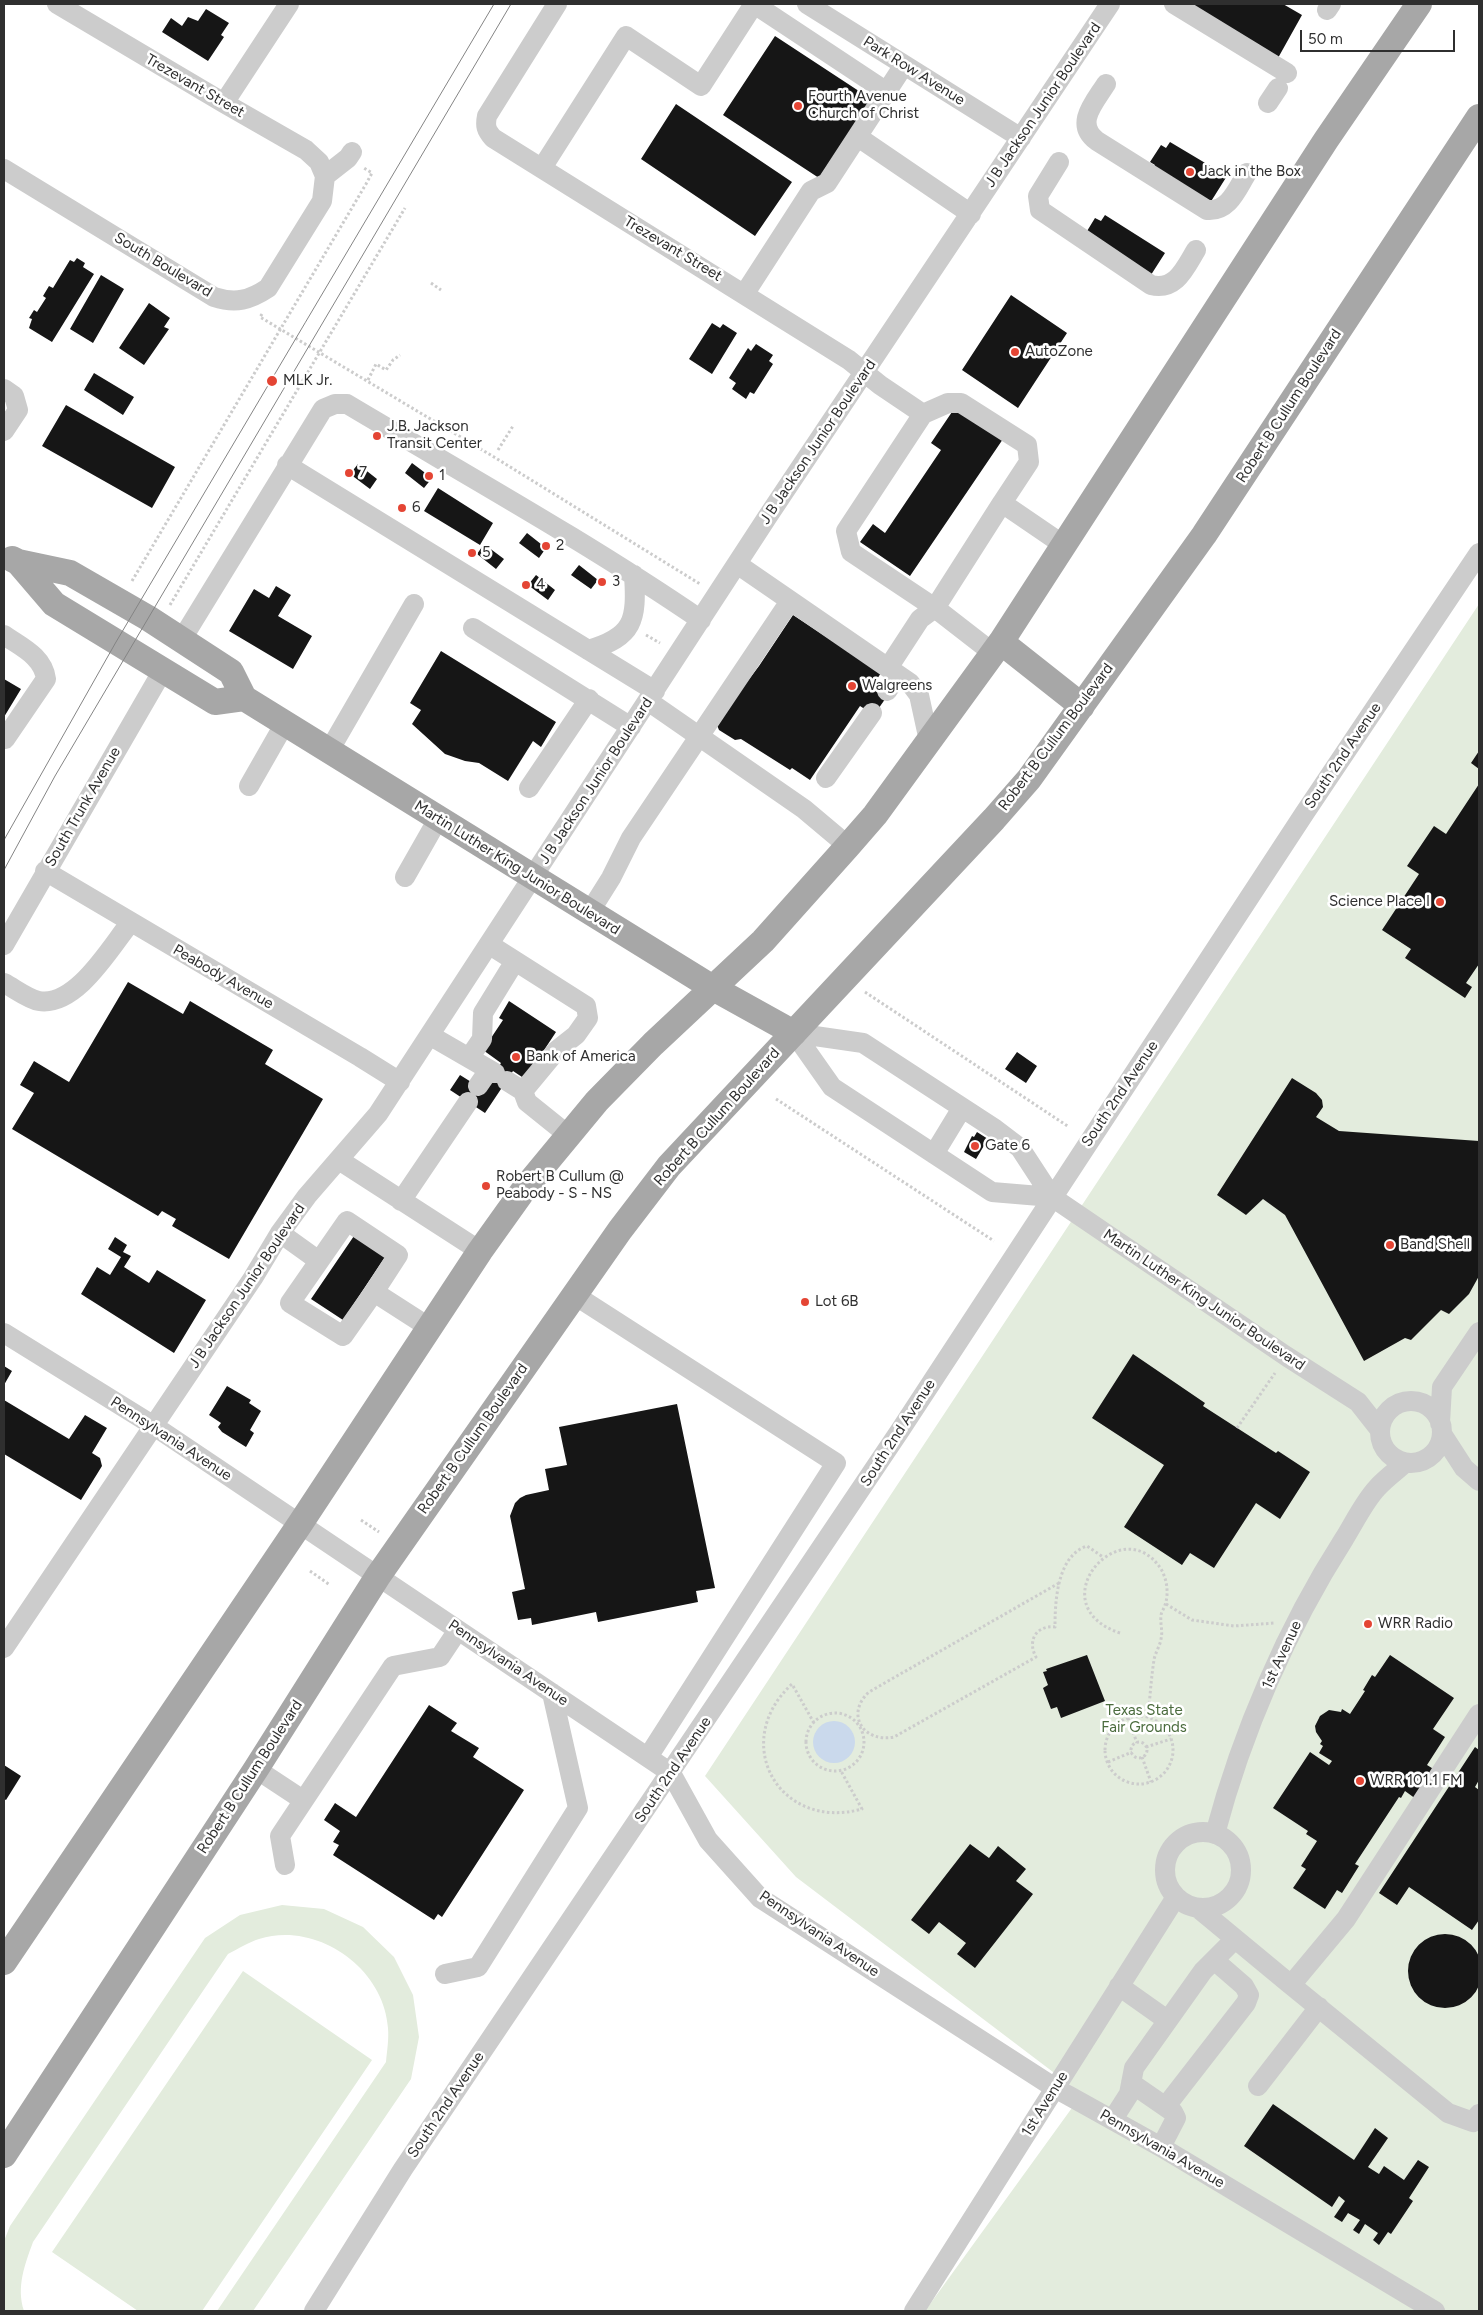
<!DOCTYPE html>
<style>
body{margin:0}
#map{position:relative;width:1483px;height:2315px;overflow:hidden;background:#fff;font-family:Figtree,sans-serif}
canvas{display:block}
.frame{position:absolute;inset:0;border:5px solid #2f2f2f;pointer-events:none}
.scale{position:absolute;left:1300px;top:30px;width:155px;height:22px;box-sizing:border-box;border:2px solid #2f2f2f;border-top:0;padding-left:6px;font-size:15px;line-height:18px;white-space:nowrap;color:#2f2f2f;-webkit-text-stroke:4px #fff;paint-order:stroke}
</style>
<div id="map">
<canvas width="1483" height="2315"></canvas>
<div class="frame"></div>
<div class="scale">50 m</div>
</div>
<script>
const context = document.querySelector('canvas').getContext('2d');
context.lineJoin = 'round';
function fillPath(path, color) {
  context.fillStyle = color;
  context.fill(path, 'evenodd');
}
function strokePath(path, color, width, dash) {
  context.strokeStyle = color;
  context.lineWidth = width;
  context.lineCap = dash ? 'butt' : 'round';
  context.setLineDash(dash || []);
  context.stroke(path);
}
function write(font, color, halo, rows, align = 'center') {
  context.font = font + ' Figtree,sans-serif';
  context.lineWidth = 5;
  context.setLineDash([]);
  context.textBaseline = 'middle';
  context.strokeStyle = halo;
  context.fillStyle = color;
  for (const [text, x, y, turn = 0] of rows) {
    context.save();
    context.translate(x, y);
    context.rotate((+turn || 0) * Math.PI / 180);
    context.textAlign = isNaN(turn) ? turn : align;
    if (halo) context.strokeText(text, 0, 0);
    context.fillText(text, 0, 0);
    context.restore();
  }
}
fillPath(new Path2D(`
 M1479 604V2311H925L1082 2094 796 1877 705 1776Z
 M282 1905 324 1909 363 1927 394 1957 413 1995 419 2037 411 2079 253 2311H217L386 2062C387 2051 389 2039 388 2028 384 1968 317 1921 259 1939 249 1942 238 1949 228 1954L33 2242C25 2264 16 2287 24 2311H4V2241L10 2226 205 1938 240 1915Z
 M243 1971 372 2060 202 2311H138L52 2252Z`), '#e3ecdd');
fillPath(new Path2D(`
 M813 1742a21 21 0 1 1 42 0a21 21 0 1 1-42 0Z`), '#cad9ec');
fillPath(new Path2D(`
 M1183 4H1283L1302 15 1278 58Z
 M206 9 229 23 221 35 224 37 208 61 162 32 171 18 182 26 188 17 198 21Z
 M775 36 871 99 819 178 723 115Z
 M676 104 792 182 755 236 641 159Z
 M1170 142 1227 176 1210 203 1153 168 1155 165 1150 162 1161 145 1166 148Z
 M1105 215 1165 253 1149 278 1084 236 1095 218 1101 221Z
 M77 258 85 263 83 267 94 274 52 342 29 328 32 319 29 318 34 310 37 312 46 298 43 296 49 286 53 288 70 260 74 262Z
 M101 275 124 289 93 343 70 329Z
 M1011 295 1067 333 1018 408 962 370Z
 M149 303 170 318 164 327 169 329 144 365 119 348Z
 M712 323 720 328 723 324 737 333 712 374 689 359Z
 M756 344 773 355 769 361 773 364 754 394 750 392 746 399 732 389 736 383 729 378 748 348 751 351Z
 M94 373 134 397 123 415 84 390Z
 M66 405 175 467 152 508 42 446Z
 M956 406 1003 439 910 576 860 542 873 524 885 533 941 450 931 443Z
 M412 463 432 478 424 488 405 473Z
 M358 464 377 479 370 489 350 474Z
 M438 488 493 523 480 545 424 511Z
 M527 533 546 548 539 558 519 543Z
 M484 544 504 559 496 569 477 554Z
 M579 565 598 580 591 589 571 575Z
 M536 575 555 590 548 600 528 585Z
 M276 586 291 595 278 616 312 636 293 669 229 631 254 589 269 598Z
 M793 615 881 673 875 682 890 692 874 715 860 706 810 780 792 768 790 770 741 739 735 740 719 730 716 723 759 666Z
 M441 651 556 722 541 747 533 741 508 781 479 763 465 761 445 754 412 724 421 710 410 703Z
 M4 679 21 689 4 717Z
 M1479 751V769L1471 763Z
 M1479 784V964L1466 983 1472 987 1465 998 1405 958 1411 949 1382 930 1419 874 1407 866 1434 826 1446 834Z
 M128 982 183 1014 190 1001 273 1050 265 1064 323 1099 229 1259 172 1226 176 1219 162 1211 158 1216 12 1129 34 1093 20 1085 34 1061 69 1082Z
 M509 1001 556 1032 525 1079 513 1071 485 1113 450 1090 460 1075 484 1090 501 1063 483 1050 503 1020 499 1018Z
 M1017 1052 1037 1066 1026 1083 1005 1069Z
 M1292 1078 1316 1093 1322 1100 1323 1107 1316 1117 1339 1131 1479 1141V1276L1469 1294 1449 1314 1441 1310 1411 1340 1405 1338 1364 1361 1285 1215 1263 1199 1246 1215 1217 1195Z
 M977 1132 988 1139 976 1159 964 1152 972 1136 974 1137Z
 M356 1233 387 1254 343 1320 311 1299Z
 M115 1237 127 1245 123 1252 131 1256 124 1267 149 1283 157 1270 206 1300 174 1353 81 1294 97 1267 110 1275 121 1257 108 1249Z
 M1133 1354 1205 1403 1203 1406 1276 1453 1278 1451 1310 1472 1280 1519 1256 1503 1214 1568 1190 1553 1182 1565 1124 1527 1164 1465 1092 1418Z
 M4 1366 12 1371 4 1385Z
 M227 1386 251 1400 249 1403 261 1411 250 1430 254 1433 246 1447 222 1432 218 1427 221 1423 209 1415Z
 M4 1400 69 1439 85 1415 107 1428 92 1453 100 1458 102 1466 81 1500 4 1454Z
 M677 1404 715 1588 696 1591 698 1602 598 1622 596 1612 532 1625 531 1618 518 1620 512 1592 525 1589 510 1516 515 1503 520 1498 526 1495 549 1490 545 1469 567 1465 559 1427Z
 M1087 1655 1105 1701 1061 1718 1057 1707 1051 1709 1043 1688 1048 1685 1043 1672 1047 1671 1046 1669Z
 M1390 1655 1454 1698 1433 1729 1445 1737 1427 1765 1435 1770 1416 1799 1405 1791 1401 1798 1399 1797 1355 1864 1359 1866 1342 1893 1337 1890 1325 1909 1293 1888 1306 1869 1301 1866 1317 1841 1306 1834 1308 1831 1273 1808 1310 1752 1329 1765 1332 1761 1319 1753 1323 1746 1320 1744 1322 1741 1316 1732 1315 1726 1320 1716 1329 1710 1341 1712 1342 1709 1350 1714 1365 1691 1363 1690 1372 1675 1375 1677Z
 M429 1705 457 1723 451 1731 479 1748 473 1757 524 1790 442 1917 438 1914 434 1920 333 1855 339 1845 333 1842 340 1831 324 1820 335 1803 356 1817Z
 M1475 1747 1479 1750V1780L1475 1787 1479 1790V1920L1472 1930 1409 1887 1397 1905 1379 1893Z
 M4 1765 21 1776 6 1800 4 1799Z
 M970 1844 989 1858 998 1846 1026 1869 1016 1881 1033 1894 975 1968 957 1954 966 1943 939 1922 929 1934 911 1920Z
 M1408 1971a37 37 0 1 1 74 0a37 37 0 1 1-74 0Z
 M1273 2104 1354 2160 1375 2128 1388 2138 1368 2167 1379 2174 1384 2166 1404 2180 1418 2160 1429 2167 1409 2198 1413 2201 1391 2234 1388 2232 1379 2245 1373 2240 1378 2233 1365 2224 1359 2234 1353 2230 1360 2220 1348 2213 1342 2222 1334 2217 1345 2201 1339 2196 1332 2207 1244 2146Z`), '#161616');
strokePath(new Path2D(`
 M431 283 441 290
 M262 314 260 317 494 457 700 584
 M368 380 376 364 386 370 393 360 400 355
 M498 450 513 426
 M132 581 366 184 372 173 364 168
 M170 605 405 208
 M646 635 660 643
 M865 992 1069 1127
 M776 1099 994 1241
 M1237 1428 1275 1373
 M361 1520 379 1532
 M310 1571 330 1585
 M1059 1583 869 1692C845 1714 863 1743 894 1737L1036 1657C1027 1641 1036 1625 1055 1627 1055 1601 1057 1556 1087 1546L1103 1557
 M1166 1604 1192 1620 1234 1626 1275 1623
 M1120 1633C1037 1605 1121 1508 1161 1569 1167 1579 1169 1594 1165 1605 1164 1609 1161 1612 1161 1616 1160 1624 1163 1631 1161 1639 1160 1646 1155 1653 1154 1660 1151 1679 1150 1698 1148 1717
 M806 1742a29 29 0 1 1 58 0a29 29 0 1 1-58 0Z
 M1105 1750a34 34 0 1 1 68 0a34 34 0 1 1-68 0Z
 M1128 1718 1137 1743
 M814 1723 792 1684C729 1742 779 1832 862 1809L841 1771
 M1131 1750a8 8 0 1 1 16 0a8 8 0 1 1-16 0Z
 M1146 1747 1171 1739
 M1142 1757 1151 1782
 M1108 1762 1132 1752`), '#ccc', 3, [2.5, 2.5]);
strokePath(new Path2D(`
 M557 4 487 116C485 126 486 130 493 138L849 360 880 385 923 414
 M807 4 1021 138
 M1174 4 1287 73
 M1327 10 1331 4
 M1106 84C1094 103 1074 124 1097 141L1207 210C1229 212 1237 189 1247 173
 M224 103 289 4
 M1268 103 1278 88
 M858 137 971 214
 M1059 162 1038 196 1040 210 1151 285C1176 291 1185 268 1196 250
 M542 168 626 36 701 86 754 4 887 92
 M4 169 214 297C236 304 250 300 268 288L322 201 325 176 319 162 306 150 224 103 57 4
 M325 176 348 158 352 152
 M745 293 811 191 827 183 904 65
 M4 389 14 396 18 410 4 431
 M287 465 655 691
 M1002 503 935 608 851 552 846 531 923 414 948 403H961L1027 445 1029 462 1002 503 1065 546
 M737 564 910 683 919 695 929 741
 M473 628 631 727
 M4 635C21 647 43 656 46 679L5 739
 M182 639 323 409 335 404H347C466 475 587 542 701 620
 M588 650C634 637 637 620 634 575
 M888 668 920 619 935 608 993 653
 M887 691 898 675
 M648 701 804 809 848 846
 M329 751 414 604
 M826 778 872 713
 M249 786 285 723
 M529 788 589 699
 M45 871 360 1057 400 1082
 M405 877 438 819
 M589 913 611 878 631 838 790 601
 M4 945 163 670
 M490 945 586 1006 588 1018 576 1035 557 1050 523 1091 527 1102 568 1135
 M4 983C14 988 28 999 39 1001 76 1007 110 948 130 923
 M794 1033 863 1043 995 1129 1020 1148 1052 1197 1286 1356 1358 1402 1380 1430
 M794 1033 832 1087 992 1192 1052 1197
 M431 1036 495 1073
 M469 1058 482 1039 483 1013 515 961
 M507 1081 523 1091
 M478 1086 489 1070
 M934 1154 962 1108
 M339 1160 480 1251
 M401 1201 468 1102
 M280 1233 319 1261
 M374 1292 343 1336 290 1303 347 1221 398 1255 374 1292 430 1328
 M573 1294 836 1463 648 1757
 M4 1333 154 1426 671 1773 708 1840 760 1898 1055 2088 1161 2147 1435 2311
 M1380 1432a31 31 0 1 1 62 0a31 31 0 1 1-62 0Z
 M1440 1423 1442 1387 1479 1332
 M1442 1434 1464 1468 1479 1481
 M4 1648 253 1278 280 1233 307 1196 378 1114 768 516 1110 4
 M256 1769 303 1800
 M1165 1870a38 38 0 1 1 76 0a38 38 0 1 1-76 0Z
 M1215 1834C1242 1732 1287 1628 1344 1539 1354 1523 1364 1502 1377 1488 1385 1479 1396 1471 1405 1463
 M285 1865 280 1836 393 1666 440 1657 458 1630
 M1198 1908 1291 1985 1346 1919 1479 1714
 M445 1974 478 1967 578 1808 552 1693
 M1291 1985 1448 2113 1473 2122 1479 2114
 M1119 1986 1167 2020
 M1131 2083 1173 2112 1176 2118 1161 2147
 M1258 2086 1319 2007
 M1166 2106 1246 2003 1249 1995 1244 1986 1214 1960
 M1113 2119 1129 2094 1134 2068 1203 1971 1235 1939
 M314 2311 403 2169 901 1429 1304 814 1479 553
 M914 2311 1176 1897`), '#ccc', 20);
strokePath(new Path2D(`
 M12 559 18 562 54 604 215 702 244 698
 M18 562 70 573 148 618 231 672 244 698 713 988 794 1033
 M1001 642 1082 706
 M4 1962 300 1524 480 1251 525 1188 597 1101 653 1044 763 941 848 846 875 815 1001 642 1326 140 1419 4
 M4 2155 256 1769 378 1576 620 1230 669 1166 994 819 1029 779 1204 535 1479 117`), '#a7a7a7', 26);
strokePath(new Path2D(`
 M4 840 116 642 494 4
 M4 870 55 776 511 4`), '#848484', 1);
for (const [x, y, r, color] of [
 [798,106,5,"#e44534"],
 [1190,172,5,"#e44534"],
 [1015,352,5,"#e44534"],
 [272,381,6,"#e44534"],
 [377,436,5,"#e44534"],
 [349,473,5,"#e44534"],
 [429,476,5,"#e44534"],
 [402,508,5,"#e44534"],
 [546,546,5,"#e44534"],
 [472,553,5,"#e44534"],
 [602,582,5,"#e44534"],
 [526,585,5,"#e44534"],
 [852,686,5,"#e44534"],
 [1440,902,5,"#e44534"],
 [516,1057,5,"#e44534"],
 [975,1146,5,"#e44534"],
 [486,1186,5,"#e44534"],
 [1390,1245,5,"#e44534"],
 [805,1302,5,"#e44534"],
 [1368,1624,5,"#e44534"],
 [1360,1781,5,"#e44534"]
]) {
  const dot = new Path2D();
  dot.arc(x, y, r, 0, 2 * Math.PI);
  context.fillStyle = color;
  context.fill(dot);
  strokePath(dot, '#fff', 2);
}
write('15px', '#2f2f2f', '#fff', [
 ["Park Row Avenue",914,71,32],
 ["Trezevant Street",195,86,30],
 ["J B Jackson Junior Boulevard",1043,105,-56],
 ["Trezevant Street",673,249,31],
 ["South Boulevard",163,265,31],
 ["Robert B Cullum Boulevard",1289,406,-57],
 ["J B Jackson Junior Boulevard",818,442,-56],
 ["Robert B Cullum Boulevard",1056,737,-53],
 ["South 2nd Avenue",1343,756,-56],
 ["J B Jackson Junior Boulevard",596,781,-57],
 ["South Trunk Avenue",83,807,-60],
 ["Martin Luther King Junior Boulevard",517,868,32],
 ["Peabody Avenue",223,977,30],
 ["South 2nd Avenue",1120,1094,-56],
 ["Robert B Cullum Boulevard",717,1117,-48],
 ["J B Jackson Junior Boulevard",247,1286,-56],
 ["Martin Luther King Junior Boulevard",1204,1300,34],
 ["South 2nd Avenue",898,1433,-57],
 ["Pennsylvania Avenue",171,1439,33],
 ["Robert B Cullum Boulevard",473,1439,-55],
 ["1st Avenue",1282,1655,-65],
 ["Pennsylvania Avenue",508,1663,34],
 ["South 2nd Avenue",673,1770,-56],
 ["Robert B Cullum Boulevard",250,1777,-57],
 ["Pennsylvania Avenue",819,1934,34],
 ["1st Avenue",1045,2104,-58],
 ["South 2nd Avenue",446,2105,-56],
 ["Pennsylvania Avenue",1162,2149,30]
]);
write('15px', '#2f2f2f', '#fff', [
 ["Fourth Avenue",808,97],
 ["Church of Christ",808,114],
 ["Jack in the Box",1200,172],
 ["AutoZone",1025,352],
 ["MLK Jr.",283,381],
 ["J.B. Jackson",387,427],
 ["Transit Center",387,444],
 ["7",359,473],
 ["1",439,476],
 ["6",412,508],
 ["2",556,546],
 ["5",482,553],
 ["3",612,582],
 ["4",536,585],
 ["Walgreens",862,686],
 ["Science Place I",1430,902,"right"],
 ["Bank of America",526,1057],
 ["Gate 6",985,1146],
 ["Robert B Cullum @",496,1177],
 ["Peabody - S - NS",496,1194],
 ["Band Shell",1400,1245],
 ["Lot 6B",815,1302],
 ["WRR Radio",1378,1624],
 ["WRR 101.1 FM",1370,1781]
], 'left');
write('15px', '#4a6b3d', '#fff', [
 ["Texas State",1144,1711],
 ["Fair Grounds",1144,1728]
]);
</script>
